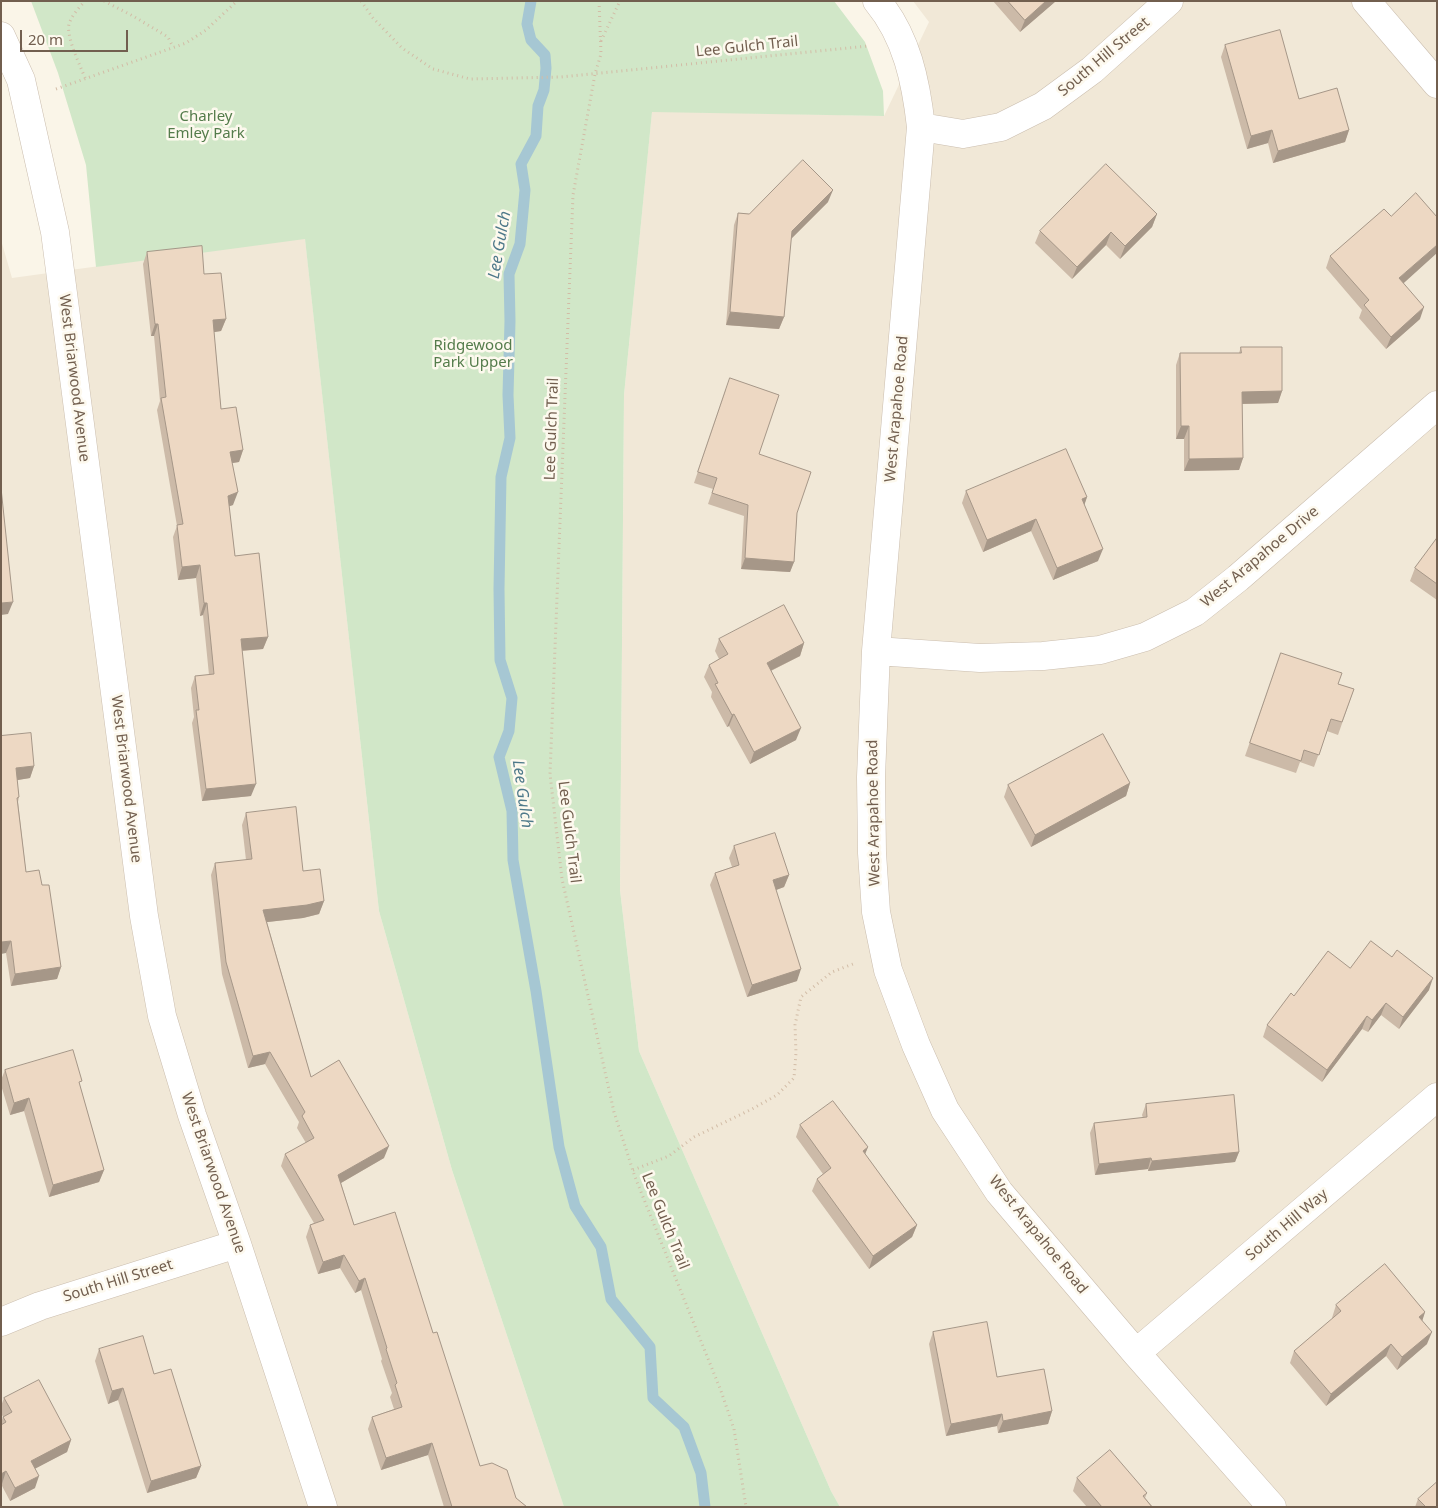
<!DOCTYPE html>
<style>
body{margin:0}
#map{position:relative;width:1438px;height:1508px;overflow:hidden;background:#faf5e8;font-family:"Noto Sans",sans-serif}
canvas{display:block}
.frame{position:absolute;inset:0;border:2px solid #725f4f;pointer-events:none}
.scale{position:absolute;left:20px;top:30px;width:108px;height:22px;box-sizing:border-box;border:2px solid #725f4f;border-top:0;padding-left:6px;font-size:15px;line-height:18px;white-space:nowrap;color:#725f4f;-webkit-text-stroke:4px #fdf9ee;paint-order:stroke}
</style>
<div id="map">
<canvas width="1438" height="1508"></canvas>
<div class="frame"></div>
<div class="scale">20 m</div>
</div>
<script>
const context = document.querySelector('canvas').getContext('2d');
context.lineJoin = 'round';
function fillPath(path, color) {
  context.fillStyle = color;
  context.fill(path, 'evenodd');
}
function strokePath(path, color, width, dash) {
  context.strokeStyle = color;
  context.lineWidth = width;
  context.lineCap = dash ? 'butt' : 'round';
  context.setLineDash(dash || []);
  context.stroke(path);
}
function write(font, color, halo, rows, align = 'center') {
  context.font = font + ' "Noto Sans",sans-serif';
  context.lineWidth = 5;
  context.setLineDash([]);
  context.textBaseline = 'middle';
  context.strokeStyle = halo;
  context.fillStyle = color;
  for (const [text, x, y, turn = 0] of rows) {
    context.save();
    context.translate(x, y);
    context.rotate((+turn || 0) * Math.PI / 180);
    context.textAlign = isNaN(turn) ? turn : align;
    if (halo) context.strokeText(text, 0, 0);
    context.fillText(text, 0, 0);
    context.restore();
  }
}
fillPath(new Path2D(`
 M913 1H1437V1507H840L831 1491 639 1051 620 890 624 395 652 111 884 116 929 22Z
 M305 238 379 911 452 1170 564 1507H1V240L12 278Z`), '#f1e8d7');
fillPath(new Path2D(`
 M31 1H834L865 42 883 91 884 116 652 112 624 395 620 890 639 1051 831 1491 840 1507H564L452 1170 379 911 305 239 96 267 86 165 58 73Z`), '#d1e7c8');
strokePath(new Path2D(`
 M531 1 527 24 531 40 545 55 546 68 544 90 538 106 536 136 521 164 525 190 520 244 509 274 510 321 508 395 510 438 501 477 499 589 500 660 512 698 509 731 499 757 512 811 513 860 536 991 559 1147 575 1206 601 1247 611 1299 650 1347 653 1398 684 1427 701 1473 705 1507`), '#a6c7d3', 11);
const minor = new Path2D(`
 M877 1C907 37 916 82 921 127L876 651 871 777 872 853 876 912 888 970 916 1045 945 1110 999 1192 1136 1353 1272 1507
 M1366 1 1437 84
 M1 36 21 80 55 232 144 916 162 1016 192 1115 237 1244 323 1507
 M921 127 963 134 1001 127 1043 106 1092 70 1169 1
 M876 651 980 658 1043 656 1100 650 1145 637 1195 612 1238 578 1437 405
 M1 1322 40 1306 237 1244
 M1136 1353 1437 1097`);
strokePath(minor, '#cbbeaf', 29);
strokePath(new Path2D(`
 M104 1 133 16 168 37 173 47
 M361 1 373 18 402 48 433 69 470 79 561 77 868 46
 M599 1 601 54 595 74 573 195 550 774 562 879 614 1112 635 1177 721 1391 734 1429 746 1507
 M601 41 620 1
 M85 78C80 65 66 37 69 24 72 15 79 8 85 1
 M56 89 186 43 206 30 237 1
 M633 1170 669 1156 694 1137 752 1109 777 1095 794 1078 796 1053 795 1025 801 997 832 972 853 964`), '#d2bca6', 3, [1, 4]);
strokePath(minor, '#fff', 28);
fillPath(new Path2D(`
 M993 1H1056L1020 32Z
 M1225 45 1299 99 1349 130 1345 142 1273 163 1268 143 1247 149 1221 57Z
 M828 202 791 239 784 317 779 329 726 325 734 225 738 213 749 214Z
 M1157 214 1152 227 1120 259 1106 245 1072 279 1035 243 1040 231Z
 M147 252 204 274 226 319 221 331 214 332 221 409 243 450 239 462 232 463 233 505 229 506 235 556 268 637 263 649 242 651 251 796 202 801 192 723 194 717 191 688 195 676 209 675 203 615 200 616 196 578 178 580 173 537 177 526 157 410 160 401 154 336H151L143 264Z
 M1330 256 1403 283 1420 319 1386 349 1359 318 1362 310 1326 268Z
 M1241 347 1282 391 1278 403 1242 404 1243 458 1239 470 1184 471V439H1176V365L1180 353H1239Z
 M726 389 759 454 797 513 794 562 790 572 741 569 744 516 708 504 713 489 694 483Z
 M966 491 1087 497 1084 505 1098 561 1053 580 1031 531 983 552 962 503Z
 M1437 538V600L1410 581 1415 568Z
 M719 639 804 643 800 656 771 671 796 740 750 764 729 726 727 727 711 697 712 692 704 677 709 665 719 659 715 651Z
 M1281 653 1338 684 1354 689 1338 735 1327 731 1314 767 1300 762 1296 773 1245 756Z
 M1 736 34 766 30 778 17 780 19 797 18 802 26 872 42 885 61 967 57 979 11 986 6 953Z
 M1130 783 1126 796 1031 847 1004 797 1008 785Z
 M246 813 303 871 324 901 319 914 303 918 267 922 311 1077 384 1158 341 1183 354 1225 433 1333 480 1466 516 1498 527 1507H444L428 1455 381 1470 368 1429 372 1417 394 1409 390 1397 392 1393 381 1361 382 1359 361 1290 355 1293 340 1268 318 1274 306 1237 310 1225 314 1223 281 1166 285 1154 306 1143 297 1128 299 1122 265 1064 248 1068 222 974 211 875 215 863 246 860 242 825Z
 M734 846 789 875 784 887 776 890 797 981 747 997 710 885 715 873 732 867 729 858Z
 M1350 968 1429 990 1399 1029 1381 1015 1368 1032 1362 1029 1322 1082 1263 1037 1267 1025 1294 996Z
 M5 1070 80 1086 104 1170 99 1182 49 1197 24 1111 10 1115 1 1085V1080Z
 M1146 1104 1239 1152 1235 1162 1148 1171V1169L1095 1175 1090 1133 1094 1123 1143 1118 1142 1115Z
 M800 1125 868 1147 865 1154 917 1225 912 1237 869 1269 812 1191 817 1179 823 1174 796 1137Z
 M1336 1305 1425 1312 1422 1320 1427 1344 1397 1370 1386 1356 1326 1406 1290 1363 1294 1351 1333 1319 1332 1318Z
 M933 1332 997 1377 1052 1411 1048 1424 998 1433 997 1426 946 1436 929 1344Z
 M99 1349 154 1374 201 1466 196 1478 147 1493 118 1400 108 1404 95 1361Z
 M4 1398 71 1440 67 1452 35 1468V1488L10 1501 1 1484V1422L3 1417 1 1413V1406Z
 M1077 1478 1147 1493 1145 1498 1153 1507H1087L1073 1491Z
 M1418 1499 1437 1507H1415Z`), '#ccbaa8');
fillPath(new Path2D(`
 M1046 1H1056L1020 32 1025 20Z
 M1272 130 1268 143 1247 149 1251 136Z
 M1349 130 1345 142 1273 163 1278 151Z
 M833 190 828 202 787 243 792 231Z
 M1157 214 1152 227 1120 259 1125 246Z
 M1111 232 1106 245 1072 279 1077 267Z
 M1437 245V253L1395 291 1399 278Z
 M1424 307 1420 319 1386 349 1391 337Z
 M730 312 784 317 779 329 726 325Z
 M226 319 221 331 208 333 213 320Z
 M155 324H158L154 336H151Z
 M1282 391 1278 403 1238 404 1242 392Z
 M1181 426H1189L1184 439H1176Z
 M243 450 239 462 226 464 230 452Z
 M1243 458 1239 470 1184 471 1189 459Z
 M238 492 233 505 224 508 228 496Z
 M1087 497 1083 509 1082 499Z
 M1036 519 1031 531 983 552 987 540Z
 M1103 549 1098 561 1053 580 1057 568Z
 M745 558 794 562 790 572 741 569Z
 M200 565 196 578 178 580 182 567Z
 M13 602 8 614 1 615V603Z
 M204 603H207L203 615 200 616Z
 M268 637 263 649 237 651 241 639Z
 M804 643 800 656 762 675 767 663Z
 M734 714 729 726 727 727 732 715Z
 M801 728 796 740 750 764 754 752Z
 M34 766 30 778 12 781 16 768Z
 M1130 783 1126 796 1031 847 1035 835Z
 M256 784 251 796 202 801 206 789Z
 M789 875 784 887 768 893 773 880Z
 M324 901 319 914 303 918 259 923 263 910Z
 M11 941 6 953 1 954V942Z
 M61 967 57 979 11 986 15 974Z
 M801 969 797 981 747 997 752 985Z
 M1433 978 1429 990 1399 1029 1403 1017Z
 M1386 1003 1381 1015 1368 1032 1372 1020Z
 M1367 1016 1362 1029 1322 1082 1327 1070Z
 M270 1052 265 1064 248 1068 253 1056Z
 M29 1098 24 1111 10 1115 14 1103Z
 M389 1146 384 1158 334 1187 338 1175Z
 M868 1147 863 1159V1151Z
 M1239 1152 1235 1162 1148 1171 1152 1161Z
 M1151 1158 1148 1169 1095 1175 1099 1164Z
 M104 1170 99 1182 49 1197 53 1185Z
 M917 1225 912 1237 869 1269 873 1256Z
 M344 1255 340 1268 318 1274 323 1262Z
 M365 1278 361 1290 355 1293 359 1281Z
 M1425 1312 1421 1325 1419 1317Z
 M1432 1332 1427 1344 1397 1370 1402 1357Z
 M1391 1344 1386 1356 1326 1406 1331 1394Z
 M123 1388 118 1400 108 1404 112 1391Z
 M1052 1411 1048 1424 998 1433 1003 1421Z
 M1002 1414 997 1426 946 1436 951 1424Z
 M71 1440 67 1452 27 1473 31 1461Z
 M432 1443 428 1455 381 1470 386 1458Z
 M201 1466 196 1478 147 1493 151 1481Z
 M6 1471 2 1484H1V1474Z
 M39 1476 35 1488 10 1501 15 1488Z`), '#a69788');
const building = new Path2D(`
 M1008 1H1046L1025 20Z
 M1280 30 1299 99 1337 88 1349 130 1278 151 1272 130 1251 136 1225 45Z
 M803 160 833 190 792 231 784 317 730 312 738 213 749 214Z
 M1106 164 1157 214 1125 246 1111 232 1077 267 1040 231Z
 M1416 193 1437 217V245L1399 278 1424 307 1391 337 1364 305 1369 300 1330 256 1384 209 1391 216Z
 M202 246 204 274 221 273 226 319 213 320 221 409 236 407 243 450 230 452 238 492 228 496 235 556 259 553 268 637 241 639 256 784 206 789 196 710H199L195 676 214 674 207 603H204L200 565 182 567 177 525 183 524 161 398 166 397 158 324H155L147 252Z
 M1241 347H1282V391L1242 392 1243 458 1189 459V426H1181L1180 353H1241Z
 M730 378 779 395 759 454 811 472 797 513 794 562 745 558 748 505 712 493 717 478 698 472Z
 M1066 449 1087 497 1082 499 1103 549 1057 568 1036 519 987 540 966 491Z
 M1 488 13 602 1 603Z
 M1437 538V584L1415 568Z
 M784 605 804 643 767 663 801 728 754 752 734 714 732 715 715 684 718 683 709 665 728 654 719 639Z
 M1281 653 1342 673 1338 684 1354 689 1342 722 1331 719 1319 755 1304 750 1301 761 1250 743Z
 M31 733 34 766 16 768 19 797 17 798 26 872 39 870 42 885H49L61 967 15 974 11 941 1 942V736Z
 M1103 734 1130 783 1035 835 1008 785Z
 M296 807 303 871 320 869 324 901 307 905 263 910 311 1077 339 1060 389 1146 338 1175 354 1225 395 1212 433 1333 437 1332 480 1466 492 1463 507 1470 516 1498 527 1507H452L432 1443 386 1458 372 1417 402 1407 395 1385 397 1383 386 1349 387 1348 365 1278 359 1281 344 1255 323 1262 310 1225 324 1220 285 1154 314 1138 302 1116 305 1112 270 1052 253 1056 226 962 215 863 252 859 246 813Z
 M775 833 789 875 773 880 801 969 752 985 715 873 739 865 734 846Z
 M1371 941 1392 957 1397 950 1433 978 1403 1017 1386 1003 1372 1020 1367 1016 1327 1070 1267 1025 1291 993 1294 996 1328 951 1350 968Z
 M73 1050 82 1081 79 1082 104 1170 53 1185 29 1098 14 1103 5 1070Z
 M1234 1095 1239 1152 1152 1161 1151 1158 1099 1164 1094 1123 1147 1117 1146 1104Z
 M833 1101 868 1147 863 1151 917 1225 873 1256 817 1179 831 1168 800 1125Z
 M1385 1264 1425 1312 1419 1317 1432 1332 1402 1357 1391 1344 1331 1394 1294 1351 1341 1311 1336 1305Z
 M987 1322 997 1377 1044 1369 1052 1411 1003 1421 1002 1414 951 1424 933 1332Z
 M143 1336 154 1374 171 1369 201 1466 151 1481 123 1388 112 1391 99 1349Z
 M39 1380 71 1440 31 1461 39 1476 15 1488 6 1471 1 1474V1425L6 1422 3 1417 12 1412 4 1398Z
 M1110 1450 1147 1493 1143 1496 1152 1507H1102L1077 1478Z
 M1437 1482V1507H1426L1418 1499Z`);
fillPath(building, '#edd8c3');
strokePath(building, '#a69788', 1);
write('15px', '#725f4f', '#fdf9ee', [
 ["Lee Gulch Trail",747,47,-6],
 ["South Hill Street",1104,57,-40],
 ["West Briarwood Avenue",74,378,83],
 ["West Arapahoe Road",897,409,-85],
 ["Lee Gulch Trail",552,429,-88],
 ["West Arapahoe Drive",1260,557,-40],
 ["West Briarwood Avenue",126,779,83],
 ["West Arapahoe Road",874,813,-91],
 ["Lee Gulch Trail",569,832,83],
 ["West Briarwood Avenue",213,1173,71],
 ["Lee Gulch Trail",665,1221,68],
 ["South Hill Way",1287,1225,-40],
 ["West Arapahoe Road",1038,1235,51],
 ["South Hill Street",118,1281,-17]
]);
write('15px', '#547c4b', '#fdf9ee', [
 ["Charley",206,117],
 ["Emley Park",206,134],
 ["Ridgewood",473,346],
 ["Park Upper",473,363]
]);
write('italic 16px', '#4e798a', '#fdf9ee', [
 ["Lee Gulch",500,245,-80],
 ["Lee Gulch",522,794,82]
]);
</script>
